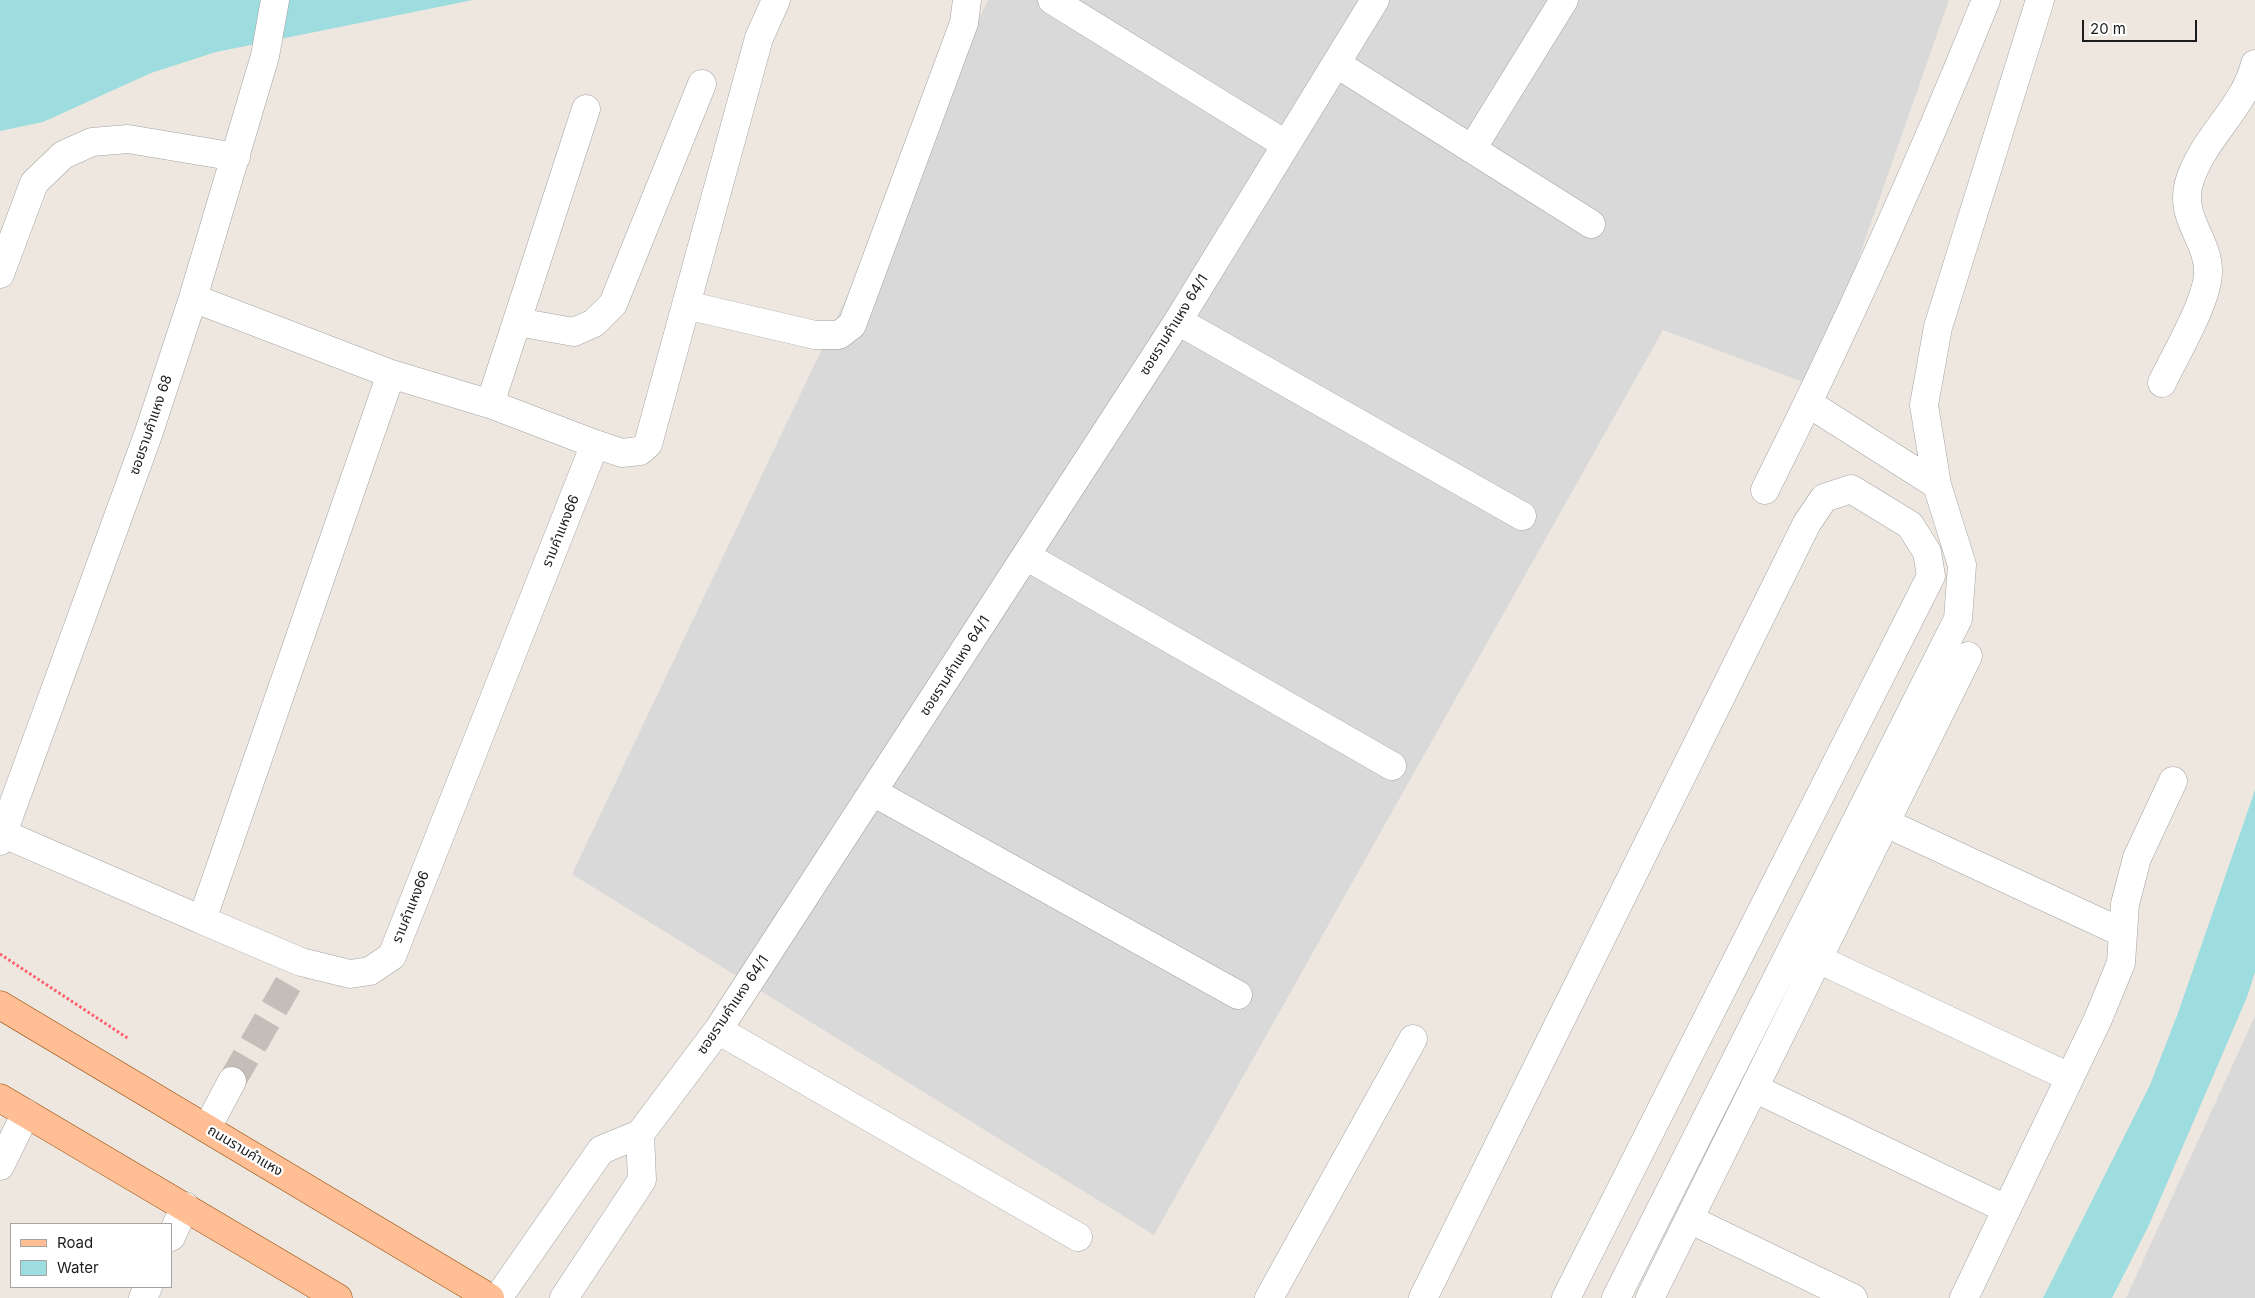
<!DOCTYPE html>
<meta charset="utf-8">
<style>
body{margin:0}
#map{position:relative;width:2255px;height:1298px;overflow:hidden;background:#eee7e0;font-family:Inter,sans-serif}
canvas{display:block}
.legend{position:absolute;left:10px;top:1223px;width:162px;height:65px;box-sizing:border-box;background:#fff;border:1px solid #a4a4a4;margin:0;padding:6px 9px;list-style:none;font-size:15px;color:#1c1c1c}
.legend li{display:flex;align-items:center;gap:10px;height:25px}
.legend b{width:25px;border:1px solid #a4a4a4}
.scale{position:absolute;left:2082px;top:20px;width:115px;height:22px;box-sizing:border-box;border:2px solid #1c1c1c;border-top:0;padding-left:6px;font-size:15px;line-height:18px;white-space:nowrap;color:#1c1c1c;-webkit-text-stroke:4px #fff;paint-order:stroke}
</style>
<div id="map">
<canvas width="2255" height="1298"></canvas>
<ul class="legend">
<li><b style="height:6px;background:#ffbe94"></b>Road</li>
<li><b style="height:14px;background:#9ddcdf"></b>Water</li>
</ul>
<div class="scale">20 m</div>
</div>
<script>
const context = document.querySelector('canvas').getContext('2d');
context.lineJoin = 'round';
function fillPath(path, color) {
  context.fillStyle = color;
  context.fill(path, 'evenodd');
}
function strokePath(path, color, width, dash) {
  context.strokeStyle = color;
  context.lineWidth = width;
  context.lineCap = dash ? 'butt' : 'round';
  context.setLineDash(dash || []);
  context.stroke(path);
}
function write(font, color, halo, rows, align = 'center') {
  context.font = font + ' Inter,"Noto Sans Thai",sans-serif';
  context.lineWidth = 4.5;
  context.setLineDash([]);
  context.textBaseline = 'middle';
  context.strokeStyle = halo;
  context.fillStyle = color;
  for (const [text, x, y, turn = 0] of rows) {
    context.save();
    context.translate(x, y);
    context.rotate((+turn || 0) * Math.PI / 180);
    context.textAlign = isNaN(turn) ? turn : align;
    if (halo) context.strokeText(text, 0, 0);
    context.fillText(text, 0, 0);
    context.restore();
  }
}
fillPath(new Path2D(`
 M988 0H1949L1814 386 1663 330 1154 1235 572 874Z
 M2255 1016V1298H2126Z`), '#dad9d9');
fillPath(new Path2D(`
 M0 0H473L216 52 151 73 43 122 0 131Z
 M2255 790V972L2247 997 2149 1225 2112 1298H2043L2150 1085 2178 1013Z`), '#9ddcdf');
strokePath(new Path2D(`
 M232 1081 298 967`), '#c4beb9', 28, [28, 14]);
const minor = new Path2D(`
 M1052 0 1285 144
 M1337 64 1591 224
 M1472 149 1564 0
 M0 274 34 183 63 155 92 142 128 139 236 157
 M193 298 391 374 490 404 595 444 622 453 640 451 648 444 759 38 776 0
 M686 305 815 335H839L852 325 964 23 967 0
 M1178 321 1522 516
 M517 322 574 332 594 323 613 304 702 84
 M391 374 202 920 301 962 350 974 370 971 392 956 595 444
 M2162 383C2175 355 2209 299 2208 271 2208 239 2179 218 2189 183 2202 138 2244 109 2255 64
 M1808 403 1937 485
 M490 404 586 109
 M1765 490C1845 330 1919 166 1986 0
 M1026 556 1392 766
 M873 792 1238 995
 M1886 823 2123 933
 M4 834 202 920
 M0 841 149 432 193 298 265 56 275 0
 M1818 959 2069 1077
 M718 1030 1078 1237
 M1754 1088 2006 1209
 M207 1128 232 1081
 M0 1166 26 1113
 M1689 1219 1853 1298
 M171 1237 185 1206
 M143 1298 148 1287
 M498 1298 601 1150 640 1134 718 1030 1178 321 1375 0
 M564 1298 642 1180 640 1134
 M1269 1298 1413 1039
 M1423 1298 1807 523 1824 498 1851 489 1910 525 1927 552 1931 576 1566 1298
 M1616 1298 1958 619 1962 565 1937 485 1924 405 1938 327 2040 0
 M1650 1298 1968 656
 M1964 1298 2098 1019 2121 963 2125 904 2137 858 2173 781`);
const major = new Path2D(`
 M0 1005 490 1298
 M0 1098 338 1298`);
strokePath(minor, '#a3a3a3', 29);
strokePath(major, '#934900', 29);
strokePath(new Path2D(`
 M0 954 129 1039`), '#ff606c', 3, [2.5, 2.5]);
strokePath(minor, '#fff', 28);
strokePath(major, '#ffbe94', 28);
write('14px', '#1c1c1c', '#fff', [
 ["ซอยรามคำแหง 64/1",1174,325,-58],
 ["ซอยรามคำแหง 68",151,425,-71],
 ["รามคำแหง66",561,531,-68],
 ["ซอยรามคำแหง 64/1",955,666,-57],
 ["รามคำแหง66",411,907,-68],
 ["ซอยรามคำแหง 64/1",733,1005,-56],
 ["ถนนรามคำแหง",245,1151,31]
]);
</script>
